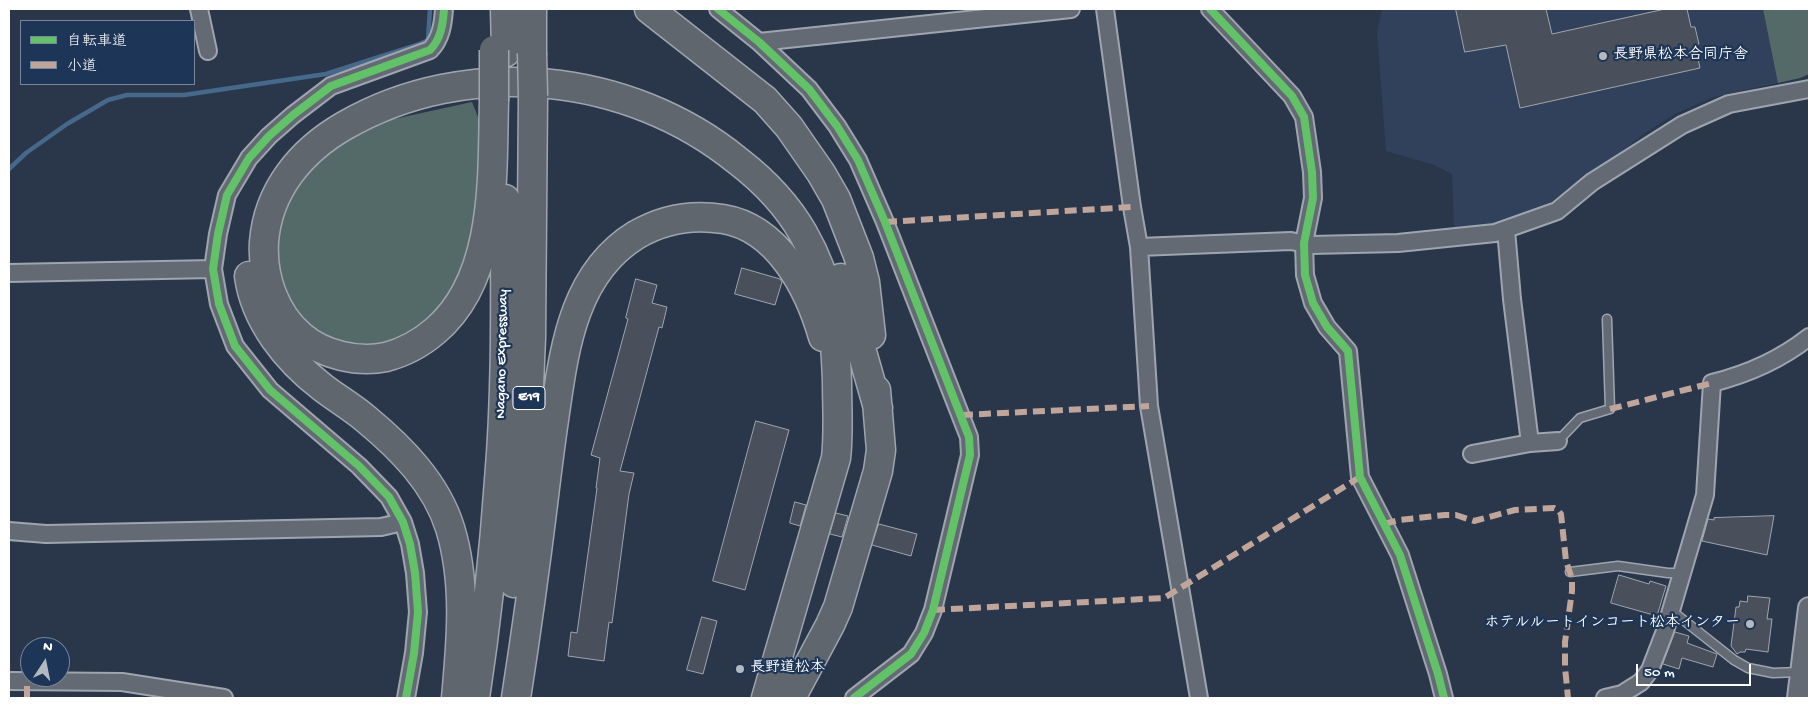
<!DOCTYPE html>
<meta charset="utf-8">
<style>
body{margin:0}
#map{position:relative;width:1818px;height:707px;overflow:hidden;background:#2a374a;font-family:"Gochi Hand","Klee One",sans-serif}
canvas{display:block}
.frame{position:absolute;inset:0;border:10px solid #fff;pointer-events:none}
.legend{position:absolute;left:20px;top:20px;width:175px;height:65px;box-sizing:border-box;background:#1d3557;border:1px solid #77869a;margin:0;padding:6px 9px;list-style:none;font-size:15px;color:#fff}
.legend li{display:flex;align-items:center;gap:10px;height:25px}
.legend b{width:25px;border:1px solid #77869a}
.north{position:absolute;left:20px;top:637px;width:50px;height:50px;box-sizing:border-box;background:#1d3557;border:1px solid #77869a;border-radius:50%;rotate:11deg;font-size:14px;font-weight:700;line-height:20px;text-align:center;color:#fff}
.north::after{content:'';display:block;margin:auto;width:18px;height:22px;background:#b4b9c0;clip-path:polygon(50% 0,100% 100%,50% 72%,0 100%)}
.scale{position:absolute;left:1636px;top:664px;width:115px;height:22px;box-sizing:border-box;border:2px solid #fff;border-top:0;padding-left:6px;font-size:15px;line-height:18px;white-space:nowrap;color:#fff;-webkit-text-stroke:4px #1d3557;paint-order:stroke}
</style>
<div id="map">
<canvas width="1818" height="707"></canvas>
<div class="frame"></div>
<ul class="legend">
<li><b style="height:6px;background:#61c268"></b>自転車道</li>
<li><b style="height:6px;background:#c0a59a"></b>小道</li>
</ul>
<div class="north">N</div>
<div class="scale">50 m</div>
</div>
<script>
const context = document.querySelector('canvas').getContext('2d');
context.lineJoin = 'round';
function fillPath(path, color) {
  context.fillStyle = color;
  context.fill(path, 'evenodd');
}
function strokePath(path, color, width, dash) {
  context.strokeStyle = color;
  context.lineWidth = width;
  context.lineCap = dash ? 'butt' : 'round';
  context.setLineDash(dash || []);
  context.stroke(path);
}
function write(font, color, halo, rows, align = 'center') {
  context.font = font + ' "Gochi Hand","Klee One",sans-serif';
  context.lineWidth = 4.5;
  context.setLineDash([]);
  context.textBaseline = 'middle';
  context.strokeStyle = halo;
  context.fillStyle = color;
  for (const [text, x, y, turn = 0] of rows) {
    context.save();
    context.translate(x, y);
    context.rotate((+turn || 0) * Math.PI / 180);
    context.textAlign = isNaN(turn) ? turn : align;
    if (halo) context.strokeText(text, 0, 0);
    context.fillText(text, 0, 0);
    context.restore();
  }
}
fillPath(new Path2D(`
 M1382 9H1809V74L1800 78 1714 97 1675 114 1647 132 1566 193 1544 206 1527 216 1498 225 1458 231 1454 227 1452 174 1434 165 1386 151 1377 31Z`), '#31405b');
fillPath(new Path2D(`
 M1763 9H1809V74L1800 78 1778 83Z
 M472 102 482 127 478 205 472 249 443 312 391 346 343 345 305 325 287 309 270 233 281 203 320 155 365 129 385 121Z`), '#546a69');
strokePath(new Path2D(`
 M9 169 26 153 67 124 108 100 127 95H184L326 74 420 44 428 40 430 9`), '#46688a', 4.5);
const building = new Path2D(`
 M1456 9H1546L1552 34 1665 9H1687L1691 27H1695L1699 44 1695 45 1700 68 1520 108 1506 45 1465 52Z
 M742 268 780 279 782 282 775 305 735 294Z
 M636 279 657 285 652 303 667 307 662 328 659 327 620 471 634 473 629 494 612 623 609 622 604 661 568 656 571 632 577 633 597 488H596L600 458 591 455 628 319 626 318Z
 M756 421 789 430 745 590 713 581Z
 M795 502 806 505 800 526 790 523Z
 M836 513 848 516 842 537 830 534Z
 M1774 516 1767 555 1702 541 1708 519 1714 520V518Z
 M879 524 917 534 911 556 872 545Z
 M1619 575 1649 584 1650 581 1666 586 1657 616 1611 603Z
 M1748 596 1770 598 1767 619H1772L1768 652 1746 649 1745 652H1740L1737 654 1731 646 1736 607H1739L1740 601 1747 602Z
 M702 617 717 621 703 674 687 670Z
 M1675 632 1689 636 1687 643 1717 654 1713 667 1682 658 1679 669 1663 664Z`);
fillPath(building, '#4a505b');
strokePath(building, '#9fa5ae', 1);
const service = new Path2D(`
 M1558 441 1580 418 1610 409 1607 319
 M1570 572 1618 566 1668 573H1682
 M1672 611 1734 660 1748 668 1773 673 1800 672`);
const minor = new Path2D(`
 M199 9 208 51
 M718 9 759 42 809 89 837 126 858 160 885 222 969 437 970 455 933 610 924 633 911 654 854 698
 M1105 9 1132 207 1139 247 1149 406 1199 698
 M1210 9 1292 96 1304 117 1312 172 1313 198 1304 243 1305 275 1313 303 1327 327 1348 351 1360 477 1400 555 1438 674 1444 698
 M759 42 1071 9
 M1506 230 1512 299 1530 443
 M1139 247 1291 241 1311 245 1398 243 1495 233 1557 211 1592 182 1682 125 1729 104 1809 89
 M9 273 213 269
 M1472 454 1530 443 1558 441
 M9 531 46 534 381 527 403 522
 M9 681 122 682 224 698
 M406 698 414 653 418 612 415 573 410 544 403 522 389 497 359 466 270 390 235 346 219 304 213 269 218 234 227 195 249 158 269 136 293 115 331 86 430 50C441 39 443 24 444 9
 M1605 698 1622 694 1641 682 1650 670 1665 631 1705 495 1712 383C1748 374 1780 360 1809 337`);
const tertiary = new Path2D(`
 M1798 698 1809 608`);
const motorway = new Path2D(`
 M505 9 506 52
 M532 9V53
 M649 9 765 100 789 127 821 173 836 199 859 258 865 282 871 335
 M494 101C492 174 498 278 435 331 421 343 405 352 386 357 358 363 323 355 301 336 274 313 262 276 264 242 268 190 301 151 344 126 467 55 629 72 738 161 764 181 787 205 803 233 832 283 835 326 837 382 837 407 839 433 836 458L766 698
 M249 276C255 321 287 360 322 387 336 398 352 407 366 419 401 448 436 483 450 528 467 583 461 643 456 698
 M841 278 878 408
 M514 583 525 480 531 338 533 96
 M475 698C486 626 494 552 499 480 507 386 505 292 505 199
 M516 698C526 634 535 569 543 504 547 471 551 439 556 406 565 343 576 272 636 235 663 219 692 214 723 219 778 228 809 288 823 337
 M791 698 830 625 838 607 878 471 881 450 876 390`);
strokePath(service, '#9fa5ae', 11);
strokePath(minor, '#9fa5ae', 20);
strokePath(tertiary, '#9fa5ae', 24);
strokePath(motorway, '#9fa5ae', 31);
strokePath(service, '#636a74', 8);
strokePath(minor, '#636a74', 16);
strokePath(tertiary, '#636a74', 20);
strokePath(motorway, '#60666e', 28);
const motorwayBridge = new Path2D(`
 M532 53 533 96
 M494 101V50`);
strokePath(motorwayBridge, '#9fa5ae', 31, []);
strokePath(motorwayBridge, '#60666e', 28);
strokePath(new Path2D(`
 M885 222 1132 207
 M1610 409 1712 383
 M961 415 1149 406
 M1384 524 1399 520 1445 515H1456L1474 521 1515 510 1554 508 1558 510 1561 514 1566 561 1572 579V591L1565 642V667L1568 698
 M933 610 1164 598 1360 477
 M27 698V681`), '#c0a59a', 6, [12, 6]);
strokePath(new Path2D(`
 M718 9 759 42 809 89 837 126 858 160 885 222 969 437 970 455 933 610 924 633 911 654 854 698
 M1210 9 1292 96 1304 117 1312 172 1313 198 1304 243 1305 275 1313 303 1327 327 1348 351 1360 477 1400 555 1438 674 1444 698
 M406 698 414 653 418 612 415 573 410 544 403 522 389 497 359 466 270 390 235 346 219 304 213 269 218 234 227 195 249 158 269 136 293 115 331 86 430 50C441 39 443 24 444 9`), '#61c268', 8);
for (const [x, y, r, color] of [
 [1603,56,5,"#b4b9c0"],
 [1750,624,5,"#b4b9c0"],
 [740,669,5,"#b4b9c0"]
]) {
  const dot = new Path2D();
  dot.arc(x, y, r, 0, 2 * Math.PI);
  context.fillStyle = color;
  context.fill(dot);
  strokePath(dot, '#1d3557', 2);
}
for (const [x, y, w] of [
 [529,398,32]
]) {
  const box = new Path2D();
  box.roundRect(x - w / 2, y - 11.5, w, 23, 4);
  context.fillStyle = '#1d3557';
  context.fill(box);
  strokePath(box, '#fff', 1);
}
write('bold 14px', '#fff', null, [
 ["E19",529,398]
]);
write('bold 15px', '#fff', '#1d3557', [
 ["長野県松本合同庁舎",1613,56],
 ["ホテルルートインコート松本インター",1740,624,"right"],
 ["長野道松本",750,669]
], 'left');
write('15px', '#fff', '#1d3557', [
 ["Nagano Expressway",503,354,-89]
]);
</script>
